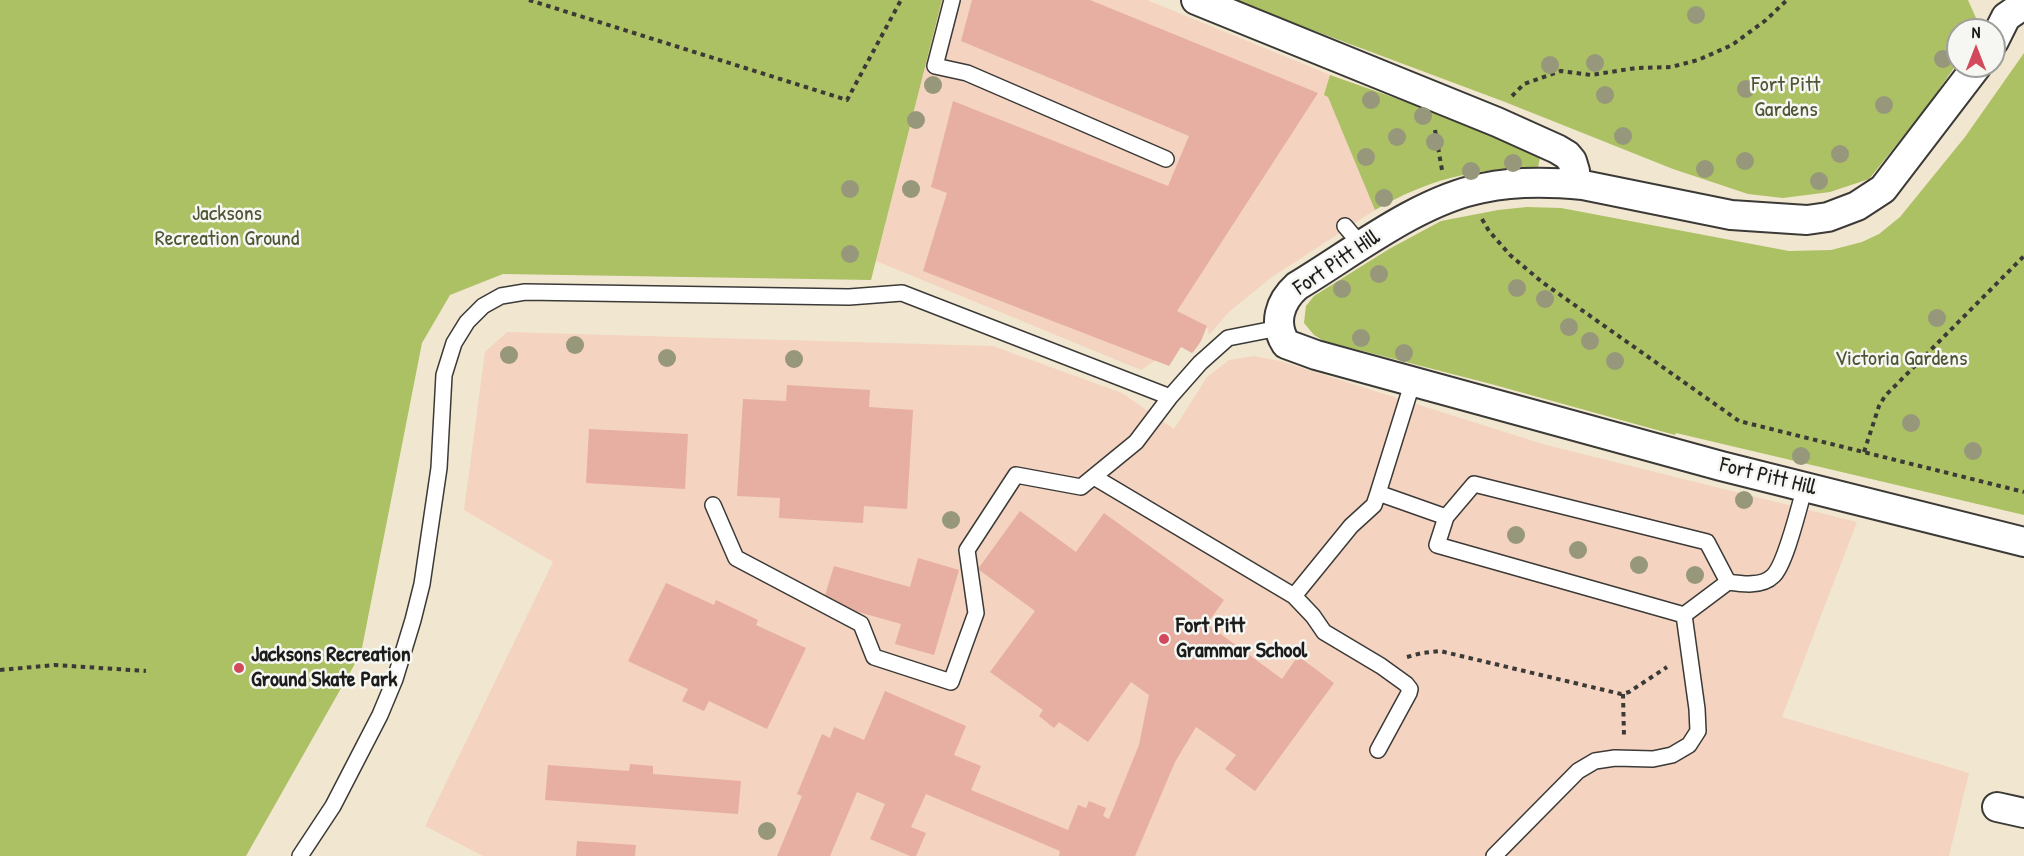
<!DOCTYPE html>
<style>
body{margin:0}
#map{position:relative;width:2024px;height:856px;overflow:hidden;background:#f1e7d0;font-family:"Patrick Hand",sans-serif}
canvas{display:block}
.north{position:absolute;left:1946px;top:18px;width:60px;height:60px;box-sizing:border-box;background:#f6f6f2;border:2px solid #9f9f9c;border-radius:50%;rotate:0deg;font-size:16px;font-weight:700;line-height:24px;text-align:center;color:#1c1c1c}
.north::after{content:'';display:block;margin:auto;width:21px;height:27px;background:#d1495b;clip-path:polygon(50% 0,100% 100%,50% 72%,0 100%)}
</style>
<div id="map">
<canvas width="2024" height="856"></canvas>
<div class="north">N</div>
</div>
<script>
const context = document.querySelector('canvas').getContext('2d');
context.lineJoin = 'round';
function fillPath(path, color) {
  context.fillStyle = color;
  context.fill(path, 'evenodd');
}
function strokePath(path, color, width, dash) {
  context.strokeStyle = color;
  context.lineWidth = width;
  context.lineCap = dash ? 'butt' : 'round';
  context.setLineDash(dash || []);
  context.stroke(path);
}
function write(font, color, halo, rows, align = 'center') {
  context.font = font + ' "Patrick Hand",sans-serif';
  context.lineWidth = 5;
  context.setLineDash([]);
  context.textBaseline = 'middle';
  context.strokeStyle = halo;
  context.fillStyle = color;
  for (const [text, x, y, turn = 0] of rows) {
    context.save();
    context.translate(x, y);
    context.rotate((+turn || 0) * Math.PI / 180);
    context.textAlign = isNaN(turn) ? turn : align;
    if (halo) context.strokeText(text, 0, 0);
    context.fillText(text, 0, 0);
    context.restore();
  }
}
fillPath(new Path2D(`
 M942 0H1147L1416 110 1423 185 1405 193 1375 210 1272 277 1230 311 1209 335 1207 326 1141 370 876 261Z
 M507 332 993 346 1122 393 1174 429 1207 377 1229 360 1254 356 1280 361 1546 445 1857 522 1782 717 1969 773 1949 856H483L425 826 553 562 464 510 485 352Z`), '#f4d3c0');
fillPath(new Path2D(`
 M0 0H942L871 280 503 274 450 295 422 343 361 653 246 856H0Z
 M1232 0H1968L1976 18 1978 30H1958V62L1926 108 1869 179 1830 192 1783 198 1748 194 1673 169 1505 102Z
 M2024 53V515L1676 433 1675 435 1491 384 1324 341 1314 335 1304 323 1306 306 1314 296 1389 249 1441 221 1498 210 1527 207 1561 208 1789 251 1831 250 1862 242 1879 234 1900 217 1965 137Z
 M1330 75 1520 142 1541 151 1537 174 1532 167C1470 170 1429 179 1375 210L1328 97 1324 95Z`), '#acc064');
fillPath(new Path2D(`
 M972 0H1090L1318 93 1177 311 1207 326 1201 341 1194 351 1192 353 1181 347 1169 366 923 271 947 193 931 187 953 101 1168 186 1189 136 961 41Z
 M787 385 870 390 869 407 913 410 907 509 864 506 863 523 779 518 780 498 737 496 743 399 786 401Z
 M589 429 688 434 685 489 586 483Z
 M1020 511 1076 552 1104 513 1224 600 1207 624 1282 679 1298 656 1334 683 1255 791 1225 769 1236 755 1196 727 1175 762 1135 856H1059L1060 851 926 794 911 827 926 833 916 856H910L870 839 885 804 857 792 830 856H777L802 796 797 794 822 734 830 738 834 727 864 740 885 691 966 726 954 755 981 766 971 790 1068 830 1078 805 1086 808 1089 801 1106 808 1103 816 1109 819 1139 745 1149 695 1131 682 1088 742 1059 722 1054 728 1039 716 1043 710 990 672 1035 611 978 569Z
 M918 558 959 570 934 655 895 644 901 624 823 602 834 566 910 587Z
 M666 583 714 605 716 600 758 620 756 625 806 648 767 729 709 701 704 711 682 701 688 689 628 661Z
 M630 764 653 766V774L741 781 738 814 545 800 548 765 629 771Z
 M577 841 636 845 635 856H576Z`), '#e6afa1');
const lane = new Path2D(`
 M952 0 935 66 967 73 1166 159
 M1345 226 1361 245
 M1413 381 1378 493 1446 517 1437 545 1684 615 1728 582C1742 584 1762 587 1773 576 1786 564 1799 506 1805 487
 M1094 477 1294 596 1313 616 1324 632 1381 666 1406 684 1410 689 1409 693 1378 750
 M713 505 736 558 861 624 874 657 951 682 976 613 967 550 1016 475 1081 487 1136 442 1170 397
 M1446 517 1474 484 1707 542 1728 582
 M1294 596 1351 526 1374 505 1378 493
 M300 856 333 806 380 715 395 679 413 620 422 584 439 468 444 375 454 343 467 322 483 306 501 296 525 292 849 297 902 293 1170 397 1200 363 1228 338 1279 328
 M1494 856 1578 771 1595 761 1615 758 1653 759 1672 755 1689 745 1698 731 1697 709 1684 615`);
const street = new Path2D(`
 M1196 0 1497 122 1557 149 1567 155 1572 161 1575 171 1574 184
 M1994 41 2006 17 2022 6 2024 1
 M1977 66 1883 189 1857 206 1828 217 1807 220 1731 215 1583 185C1550 182 1516 181 1483 188 1419 200 1352 253 1297 286 1279 302 1273 324 1286 344L1316 355 1721 466 2024 542
 M1997 807 2024 813`);
strokePath(lane, '#3c3a37', 18);
strokePath(street, '#3c3a37', 32);
strokePath(new Path2D(`
 M529 0 847 100 901 0
 M1512 96 1524 84 1561 71 1591 75 1636 68 1671 67 1698 60 1732 45 1766 20 1787 0
 M1435 130 1442 170
 M1482 219 1489 231 1510 255 1542 282 1739 421 2024 492
 M1864 452 1879 406 1885 396 2024 256
 M1407 657 1422 653 1440 651 1621 694 1629 692 1667 667
 M0 670 55 665 146 671
 M1623 694 1624 736`), '#3c3a37', 4, [4.5, 4.5]);
strokePath(lane, '#fff', 15);
strokePath(street, '#fff', 28);
context.fillStyle = '#97977b';
for (const [x, y] of [
 [1696,15],
 [1943,59],
 [1595,63],
 [1550,65],
 [933,85],
 [1746,89],
 [1605,95],
 [1371,100],
 [1884,105],
 [1423,116],
 [916,120],
 [1623,136],
 [1397,137],
 [1435,142],
 [1840,154],
 [1366,157],
 [1745,161],
 [1513,163],
 [1705,169],
 [1471,171],
 [1819,181],
 [850,189],
 [911,189],
 [1384,198],
 [850,254],
 [1379,274],
 [1517,288],
 [1342,289],
 [1545,299],
 [1937,318],
 [1569,327],
 [1361,338],
 [1590,341],
 [575,345],
 [1404,353],
 [509,355],
 [667,358],
 [794,359],
 [1615,361],
 [1911,423],
 [1973,451],
 [1801,456],
 [1744,500],
 [951,520],
 [1516,535],
 [1578,550],
 [1639,565],
 [1695,575],
 [767,831]
]) {
  context.beginPath();
  context.arc(x, y, 9, 0, 2 * Math.PI);
  context.fill();
}
for (const [x, y, r, color] of [
 [1164,639,6,"#d1495b"],
 [239,668,6,"#d1495b"]
]) {
  const dot = new Path2D();
  dot.arc(x, y, r, 0, 2 * Math.PI);
  context.fillStyle = color;
  context.fill(dot);
  strokePath(dot, '#f6f6f2', 2);
}
write('22px', '#4e5535', '#f6f6f2', [
 ["Fort Pitt",1786,85],
 ["Gardens",1786,110],
 ["Jacksons",227,214],
 ["Recreation Ground",227,239],
 ["Victoria Gardens",1901,359]
]);
write('22px', '#1c1c1c', '#f6f6f2', [
 ["Fort Pitt Hill",1337,263,-34],
 ["Fort Pitt Hill",1768,477,14]
]);
write('bold 22px', '#1c1c1c', '#f6f6f2', [
 ["Fort Pitt",1176,626],
 ["Grammar School",1176,651],
 ["Jacksons Recreation",251,655],
 ["Ground Skate Park",251,680]
], 'left');
</script>
